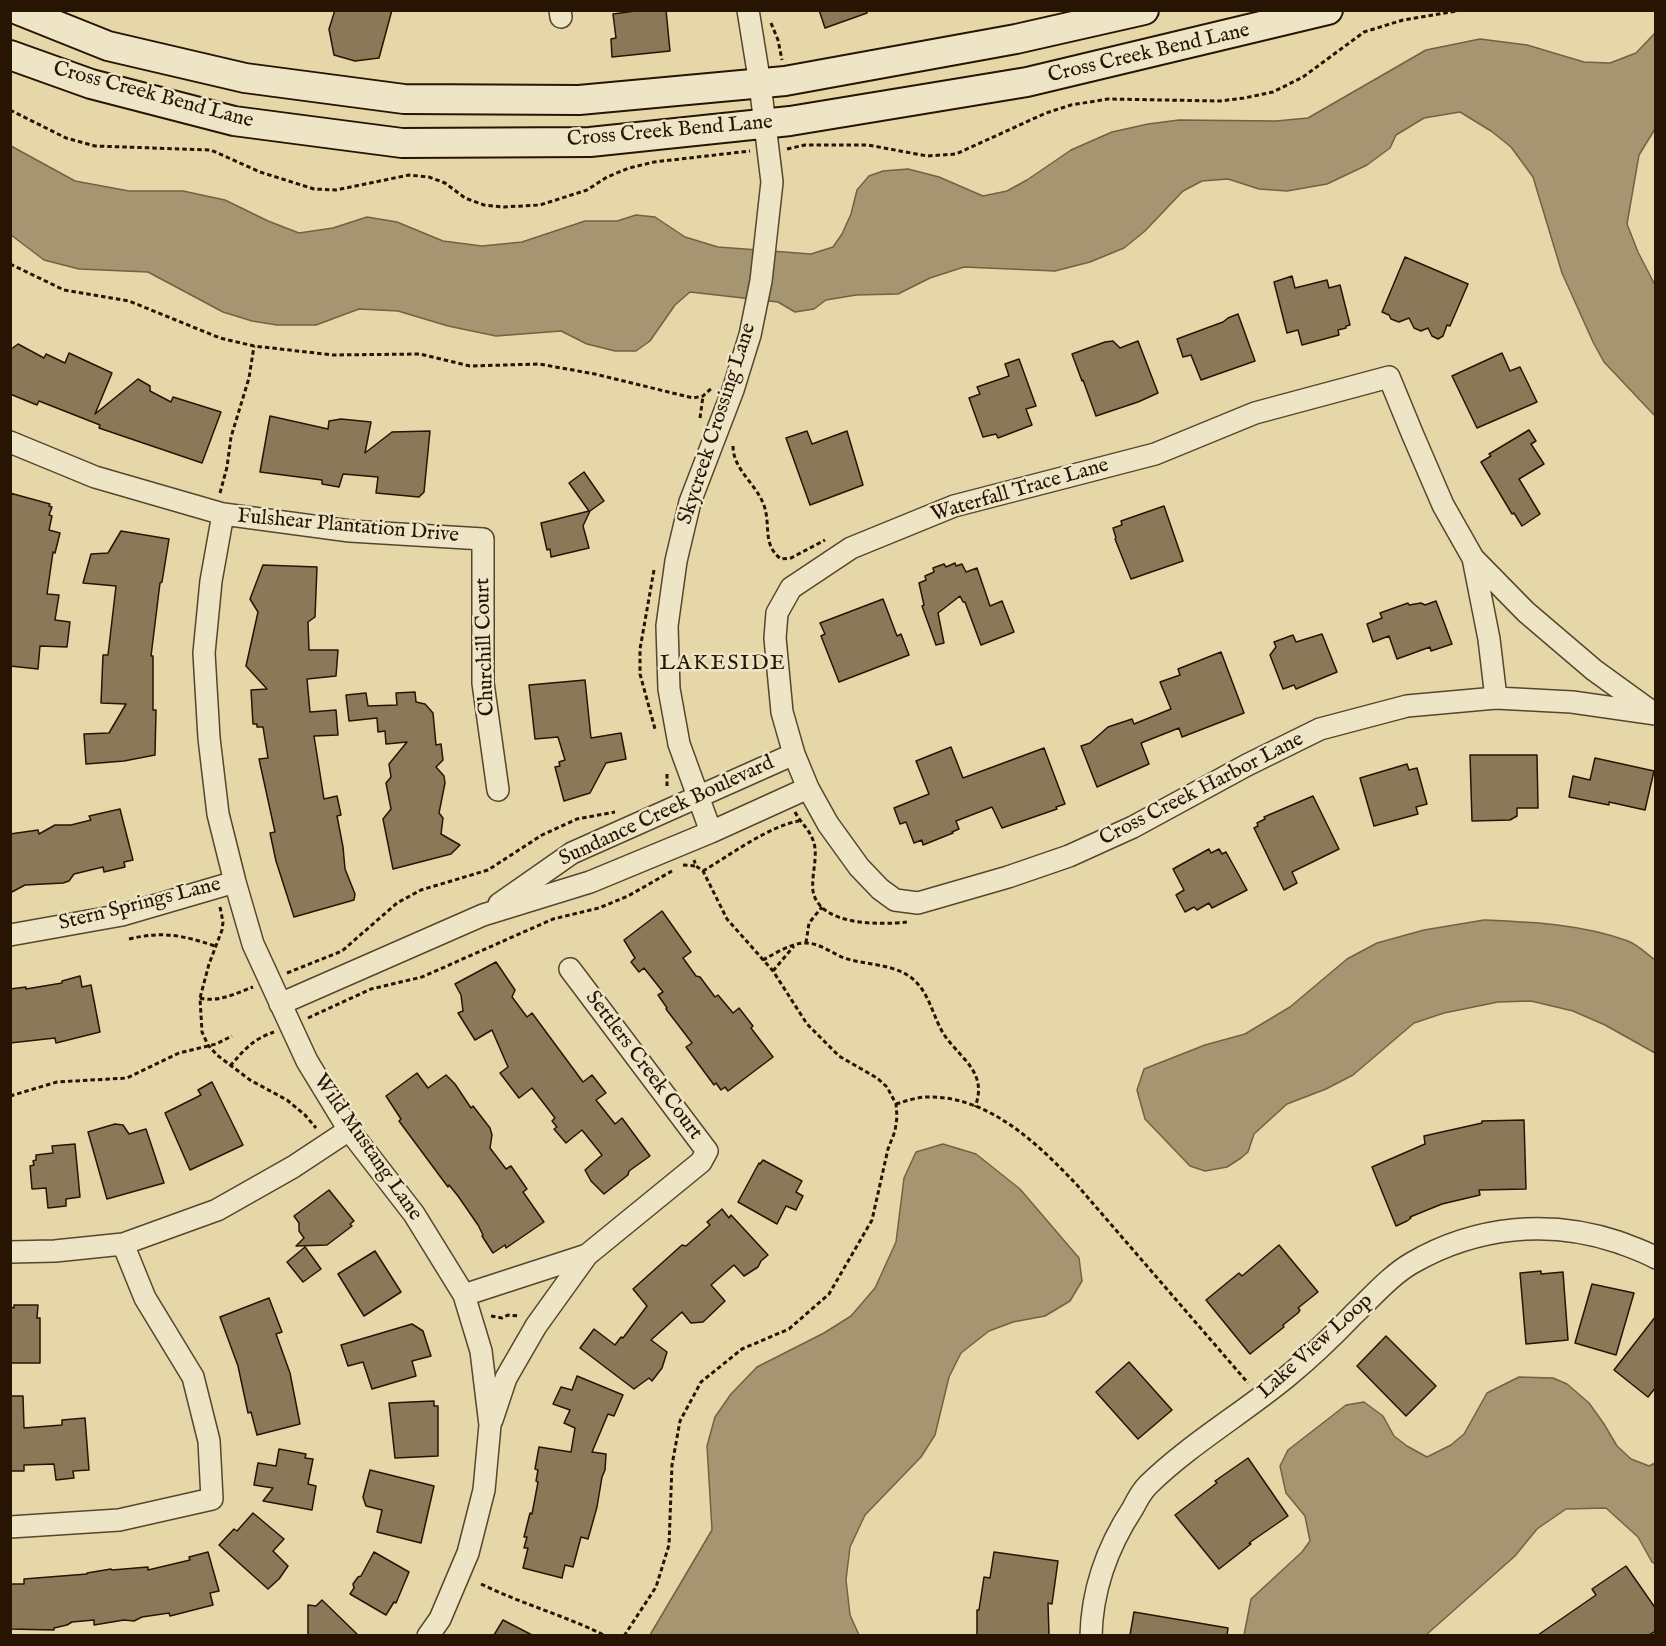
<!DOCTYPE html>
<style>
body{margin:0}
#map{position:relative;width:1666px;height:1646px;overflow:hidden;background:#e5d7a8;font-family:"IM FELL English",serif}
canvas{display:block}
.frame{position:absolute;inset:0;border:12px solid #281403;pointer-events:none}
</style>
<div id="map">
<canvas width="1666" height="1646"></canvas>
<div class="frame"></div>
</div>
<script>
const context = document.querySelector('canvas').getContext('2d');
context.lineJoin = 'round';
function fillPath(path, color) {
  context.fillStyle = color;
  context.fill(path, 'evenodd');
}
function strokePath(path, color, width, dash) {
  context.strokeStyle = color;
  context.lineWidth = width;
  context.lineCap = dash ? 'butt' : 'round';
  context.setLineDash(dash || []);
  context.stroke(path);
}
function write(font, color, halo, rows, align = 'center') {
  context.font = font + ' "IM FELL English",serif';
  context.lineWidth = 5;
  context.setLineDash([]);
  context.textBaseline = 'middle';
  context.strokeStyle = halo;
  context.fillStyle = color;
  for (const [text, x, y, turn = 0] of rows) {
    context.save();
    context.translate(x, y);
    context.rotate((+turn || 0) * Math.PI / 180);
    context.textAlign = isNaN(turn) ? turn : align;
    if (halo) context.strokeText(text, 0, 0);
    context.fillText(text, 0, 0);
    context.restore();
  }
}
const water = new Path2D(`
 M1655 33V129L1639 155 1627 224 1638 252 1655 285V416L1604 362 1593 342 1562 273 1533 177 1511 147 1491 131 1460 112 1424 118 1396 135 1390 148 1367 165 1327 184 1287 191 1259 189 1228 179 1202 181 1183 191 1145 231 1124 248 1090 262 1055 271 964 267 930 278 898 294 856 295 826 300 814 309 795 312 778 302 690 292 675 305 650 341 636 351H615L587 344 561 331 496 336 448 326 398 311 359 309 316 325H277L252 321 223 312 148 272 79 269 44 260 11 235V146L75 181 129 191H183L225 200 268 221 299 233 333 228 367 217 397 222 443 241 482 246 522 242 585 221H617L636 215 655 217 685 237 718 247 811 254 833 247 842 234 851 214 857 190 869 176 883 171 908 169 939 177 983 196 1007 191 1027 180 1071 150 1112 132 1148 124 1179 120 1276 121 1308 118 1426 50 1480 39 1527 45 1584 62 1610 63 1636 53Z
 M1484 920C1532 922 1582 924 1628 941 1638 945 1647 954 1655 960V1053L1605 1025 1573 1011 1531 1001 1498 1002 1444 1013 1414 1023 1353 1075 1326 1089 1287 1104 1254 1134 1248 1152 1241 1158 1227 1167 1205 1171 1190 1166 1145 1119 1137 1090 1144 1069 1205 1045 1245 1034 1290 1007 1347 959 1377 943 1424 930Z
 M943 1144 976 1154 1020 1189 1079 1258 1082 1281 1070 1301 1045 1316 1013 1322 989 1331 961 1353 949 1377 935 1435 921 1457 865 1515 850 1547 846 1580 850 1615 859 1635H650L712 1530 707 1446 715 1417 731 1394 757 1367 824 1333 851 1316 875 1288 896 1242 904 1178 916 1152Z
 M1519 1377 1553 1378 1567 1384 1589 1403 1604 1424 1617 1446 1631 1459 1649 1466 1655 1463V1564L1652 1562 1638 1537 1606 1508 1566 1509 1537 1529 1515 1556 1426 1635H1244L1251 1599 1302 1552 1310 1541 1305 1516 1286 1493 1280 1466 1288 1450 1346 1405 1364 1402 1383 1416 1394 1436 1407 1446 1427 1457 1451 1445 1464 1434 1487 1393Z`);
fillPath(water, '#a59570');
strokePath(water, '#736144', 1.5);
const building = new Path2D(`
 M335 10H392L379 58 355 61 334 55 329 29Z
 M643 10H666L670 51 612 57 611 39 616 38 613 14Z
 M819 10H867V13L825 28Z
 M1405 257 1468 284 1450 326 1447 325 1443 336 1438 339 1432 336 1428 328 1421 331 1414 328 1409 318 1399 322 1391 319 1389 315 1382 312Z
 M1292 276 1295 288 1327 280 1329 288 1340 285 1350 325 1346 326V328L1338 330 1339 335 1302 345 1298 330 1287 333 1274 282Z
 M1238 314 1255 361 1201 380 1191 355 1183 357 1177 339 1223 322 1228 318Z
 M1113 341 1120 348 1138 341 1158 393 1138 402 1096 416 1083 380 1082 381 1072 354 1105 342Z
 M18 344 44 358 46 354 65 363 69 353 112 373 95 414 138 379 150 386V391L171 402 173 397 221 412 202 463 99 428 100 425 39 401 37 405 10 394V350Z
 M1502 353 1510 371 1520 367 1537 402 1477 428 1452 376Z
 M1019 359 1036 406 1026 409 1032 425 998 438 996 434 983 437 969 398 980 394 977 387 1009 376 1005 364Z
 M270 416 328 429 329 421 341 419 371 422 365 453 392 432 430 431 424 492 419 497 376 493 378 477 343 474 339 487 322 484V480L260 472Z
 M1529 430 1536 441 1531 444 1544 464 1519 479 1540 514 1522 526 1514 513 1512 514 1481 462 1491 456 1489 454Z
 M807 431 812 444 847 431 863 485 810 505 786 438Z
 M584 472 604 501 590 511 583 526 589 548 551 557 550 549 547 550 541 523 589 511 569 483Z
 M10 493 50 504 49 506 52 507 49 515 52 516 49 530 60 533 55 553 53 552 47 594 59 595 55 620 70 622 67 647 40 646 38 669 10 666Z
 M1164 506 1183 561 1131 579 1115 539 1116 538 1113 528 1122 525 1121 521Z
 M121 531 169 539 162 582 160 583 151 656H153V710H156L155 755 124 761 86 764 84 734 109 733 126 704 101 703 103 655H108L116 586 83 583 91 554 108 553Z
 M955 563 956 566 962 564 966 572 977 568 990 606 1002 601 1014 632 981 645 965 602H963L960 596 938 613 944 643 936 645 922 606 924 605 919 583 926 580 925 576 934 572 933 568 944 564 946 567Z
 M263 565 317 567 315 617 308 622 309 650H338L336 676 307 679 310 712 336 710 338 735 314 736 324 799 337 796 341 815 337 816 343 847 345 869 355 894 354 900 294 917 276 861 270 833 275 832 259 759 268 758 263 727H257V724H253L251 690 267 689 246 666 258 612 250 599Z
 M883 599 897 636 901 634 909 655 839 682 821 636 825 634 820 623Z
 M1436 601 1452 644 1431 651 1430 647 1397 659 1389 636 1373 642 1367 624 1382 618 1380 613 1408 603 1409 605 1421 603 1425 605Z
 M1322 634 1337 672 1296 689 1294 685 1283 689 1270 655 1276 647 1274 642 1293 635 1296 642Z
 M1221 652 1244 713 1182 737 1179 728 1141 743 1149 764 1097 787 1081 746 1090 743 1108 727 1132 719 1134 724 1171 709 1160 682 1180 675 1178 669Z
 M585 680 591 738 621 733 626 759 606 763 590 793 564 801 555 767 560 766 559 762 565 760 558 737 535 739 529 685Z
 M415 692 416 702 425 704 433 713 436 745 441 744 443 760 436 767 444 776 445 783 439 813 443 818 441 834 460 845 451 854 393 869 383 819 391 809 386 783 391 777 389 764 407 742 386 744 385 731 378 732 377 718 349 721 346 695 366 693 368 706 397 705 396 693Z
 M951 747 963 778 1044 748 1065 804 1056 807 1057 809 1002 828 992 807 956 821 959 829 952 832 953 833 923 845 922 840 914 843 906 822 900 824 894 808 929 794 916 761Z
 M1470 755H1537L1538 808H1517V816L1510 820 1472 821Z
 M1595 758 1654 771 1645 810 1609 802V805L1569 797 1573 776 1590 780Z
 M1407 764 1409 770 1417 768 1427 804 1416 807 1418 814 1374 826 1360 778Z
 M1313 796 1339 849 1292 872 1297 883 1284 890 1254 828 1258 826 1257 823 1265 819 1264 817Z
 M120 809 133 860 124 862 125 867 104 872 103 867 74 874 69 881 63 883 25 885 10 893V834L38 830 39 834 55 825H71L91 820 89 816Z
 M1209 849 1211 853 1219 849 1222 854 1226 852 1247 890 1212 908 1209 903 1197 910 1194 907 1185 912 1176 895 1184 890 1173 869Z
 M662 911 691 952 683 958 696 976 700 977 715 997 718 995 733 1013 739 1008 753 1026 751 1028 773 1057 728 1091 725 1087 721 1090 716 1083 714 1085 686 1047 692 1043 666 1009 667 1008 658 995 663 992 644 968 639 972 631 962 635 958 624 940Z
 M496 962 515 990 512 997 527 1017 532 1013 583 1082 592 1075 606 1093 596 1100 615 1124 622 1118 650 1156 629 1171 628 1175 604 1194 591 1181 585 1170 602 1155 582 1130 566 1143 554 1129 557 1127 552 1121 555 1118 532 1088 519 1098 500 1073 508 1067 492 1030 475 1040 458 1013 463 1011 461 995 455 984Z
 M80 976 82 987 91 985 100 1032 56 1043 55 1038 10 1043V989L26 987V989L62 983V981Z
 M417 1073 428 1088 446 1075 455 1084 471 1108 473 1106 490 1128 492 1135 490 1148 506 1169 511 1166 527 1189 523 1192 544 1222 506 1248 505 1245 493 1253 482 1236 483 1235 478 1225 458 1196 449 1185 448 1187 399 1121 401 1119 386 1096Z
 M212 1082 243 1145 190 1170 165 1113 201 1095 198 1090Z
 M1524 1120 1526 1189 1479 1190 1480 1195 1442 1204 1410 1217 1411 1218 1407 1221 1396 1226 1372 1167 1425 1144 1424 1136 1482 1123V1121Z
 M115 1124 123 1125 129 1134 146 1129 164 1183 107 1199 88 1132Z
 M75 1144 80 1197 66 1199V1206L48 1208 46 1188 32 1189 30 1166 34 1165 33 1161 36 1160V1155L53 1153 52 1146Z
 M763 1160 802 1181 796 1192 803 1196 796 1210 786 1206 777 1224 738 1202 759 1163 760 1164Z
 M329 1190 354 1221 350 1224 352 1226 327 1245 296 1246 304 1238 299 1231V1223L294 1216Z
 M722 1209 729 1218 731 1215 768 1255 761 1261 758 1267 744 1276 734 1265 711 1285 725 1301 703 1322 691 1323 682 1312 651 1340 667 1352 662 1368 652 1381 649 1378 634 1389 580 1348 594 1329 615 1345 621 1337 623 1338 647 1306 633 1289 682 1245 686 1246 710 1225 707 1222Z
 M1279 1245 1318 1292 1298 1308 1300 1310 1298 1313 1283 1325 1284 1327 1250 1354 1206 1300 1239 1273 1242 1276Z
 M305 1247 321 1269 303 1282 287 1262Z
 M375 1251 401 1292 364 1316 338 1274Z
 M1541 1271V1274L1563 1272 1568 1340 1526 1344 1520 1273Z
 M1592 1284 1634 1293 1616 1355 1575 1343Z
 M269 1298 282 1332 276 1334 290 1373 300 1424 257 1435 251 1412 248 1413 238 1366 220 1317Z
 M14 1305H38L37 1318H40V1363H10V1307L14 1308Z
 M1656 1316V1387L1648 1397 1614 1370Z
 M412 1324 423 1331 431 1356 412 1361 416 1376 372 1389 363 1362 348 1366 341 1345Z
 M1386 1336 1436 1386 1406 1416 1357 1366Z
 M1129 1362 1172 1410 1138 1439 1096 1392Z
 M577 1376 623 1395 614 1416 608 1414 592 1452 606 1454 605 1470 602 1477 597 1507 588 1539 581 1537 573 1567 565 1565 562 1578 523 1568 528 1548H524L527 1537H524L530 1513 532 1514 538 1482 536 1481 538 1470 535 1469 539 1447 571 1452 575 1428 564 1423 570 1410 553 1404 561 1387 572 1390Z
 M10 1396H23L24 1428 62 1425V1420L85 1418 89 1470 73 1471 74 1478 56 1480 54 1464 24 1465V1471H10Z
 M434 1401V1406H438V1456L395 1458 389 1403Z
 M279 1449 306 1454 305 1458 313 1459 308 1484 316 1486 312 1510 263 1501 273 1488 254 1485 258 1463 276 1466Z
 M1248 1458 1288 1516 1249 1543 1251 1544 1219 1569 1175 1515 1217 1483 1215 1481Z
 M370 1470 434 1486 421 1543 377 1532 382 1510 366 1506 363 1497Z
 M253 1513 284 1539 273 1551 288 1566 279 1579 268 1589 219 1545 234 1529 237 1531Z
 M208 1552 219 1591 210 1593 213 1605 170 1616 169 1613 142 1617 134 1621 124 1620 94 1625V1620L72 1622 67 1625 54 1628V1630L10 1629V1584H24V1579L87 1574V1573L111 1569 112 1570 148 1567V1570L190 1560 189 1557Z
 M374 1552 409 1572 396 1603 394 1602 386 1615 350 1594 354 1588 353 1584 358 1577 361 1576Z
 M994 1552 1058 1561 1052 1604 1048 1603 1049 1635H977V1610H979L984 1577 990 1578Z
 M1626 1566 1656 1609V1631L1649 1635H1538L1596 1595 1592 1589Z
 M322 1600 358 1635H308V1605L316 1606Z
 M1134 1612 1228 1628 1227 1635H1130Z
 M503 1620 532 1635H494Z`);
fillPath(building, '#8a7959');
strokePath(building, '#281403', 1.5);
const minor = new Path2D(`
 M560 10 561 17
 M10 442 95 477 223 514 350 531 483 539V683L498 790
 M223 514 211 581 204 653 209 738 218 814 235 882 253 944 307 1061 349 1130 414 1214 464 1295 481 1351 490 1425 484 1490 468 1553 440 1619 428 1636
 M1473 558 1526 612 1594 670 1652 712
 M1496 698 1489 639 1473 558 1443 505 1412 433 1389 377 1255 413 1155 454 954 506 851 548 791 588 777 613 775 638 782 712 794 754 808 788 828 824 859 867 880 889 895 900 918 903 1008 877 1069 856 1133 827 1247 765 1320 729 1407 706 1496 698 1572 702 1656 714
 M711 832 679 744 669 689 667 626 676 561 690 502 733 390 750 335 761 281 772 182 760 84 748 10
 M499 904 572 853 794 754
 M10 935 122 915 235 882
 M280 1004 483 915 590 882 711 832 808 788
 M10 1252 55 1251 123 1244 217 1210 293 1167 349 1130
 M464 1295 587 1255 701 1162 707 1151 570 969
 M492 1420 506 1378 536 1326 587 1255
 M10 1527 119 1520 212 1499 209 1441 193 1377 145 1298 123 1244
 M1091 1636C1092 1589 1108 1546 1133 1508 1137 1500 1142 1491 1148 1485 1190 1444 1242 1414 1288 1376 1311 1357 1333 1336 1354 1314 1372 1297 1391 1275 1412 1263 1476 1226 1549 1219 1618 1242 1631 1247 1644 1251 1656 1258`);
const secondary = new Path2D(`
 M18 10 108 46 245 78 404 99 579 100 785 81 1016 39 1144 10
 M10 55 91 84 234 121 402 143 590 142 790 121 1027 82 1328 10`);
strokePath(minor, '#57452c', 24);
strokePath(secondary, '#281403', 32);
strokePath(new Path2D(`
 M771 23 778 40 782 60
 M10 110 66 138 95 146 211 150 260 172 314 189 336 190 409 175 429 177 445 183 465 198 484 205 504 207 540 205 562 198 587 190 607 177 629 168 654 162 750 151
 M787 149 805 145H868L927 156 956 154 1046 113 1071 105 1108 99 1220 101 1244 98 1273 92 1303 77 1364 32 1403 20 1462 10
 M10 264 64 290 129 301 220 338 254 346 333 355 420 354 470 366 539 364 595 374 693 398 703 396 713 387
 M700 418 703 396
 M733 446C733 469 755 483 763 503 772 524 761 544 781 559L791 558 825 540
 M220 493 227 467 231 437 249 378 254 346
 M654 570 640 649V674L655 729
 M667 786V772
 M795 812C800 822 809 829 813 840 819 855 811 874 813 891 819 926 880 925 907 922
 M683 865 696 866
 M703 871C730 855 769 826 799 821
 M220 907 223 922 222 930 209 964 200 998 202 1032 208 1045 217 1055 250 1080 287 1100 305 1115 316 1128
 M129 939C163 931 182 935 215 946
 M806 943 809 923 822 907
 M763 960C776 953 791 943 806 943 819 943 832 953 844 958 868 966 899 963 917 983 931 998 934 1020 945 1036 962 1060 988 1073 975 1107
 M773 971 794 946
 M287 973 342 951 397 903 421 890 488 870 542 835 577 819 615 812
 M200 998C217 1003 237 993 253 987
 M308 1018 371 989 422 977 553 919 599 908 628 896 672 871
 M230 1066C244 1050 253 1039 274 1032
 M10 1096 57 1082 127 1078 179 1053 216 1044 232 1036
 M896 1104C906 1101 917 1097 928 1097 989 1096 1038 1144 1077 1185L1248 1383
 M491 1316 502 1318 508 1315 519 1316
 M481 1584C522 1604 566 1616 606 1636
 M624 1636 656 1587 669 1545 672 1465 680 1421 701 1382 742 1349 789 1329 829 1294 872 1220 888 1149 895 1131 897 1117 896 1104 887 1087 877 1078 839 1056 807 1024 773 971 727 919 703 871 696 866 694 860`), '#281403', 3, [4.5, 3]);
strokePath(minor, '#eee5c6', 21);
strokePath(secondary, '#eee5c6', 28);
write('21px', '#281403', '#eee5c6', [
 ["Cross Creek Bend Lane",1149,54,-13],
 ["Cross Creek Bend Lane",153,96,15],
 ["Cross Creek Bend Lane",670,132,-5],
 ["Skycreek Crossing Lane",718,424,-72],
 ["Waterfall Trace Lane",1020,491,-16],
 ["Fulshear Plantation Drive",348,527,5],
 ["Churchill Court",486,647,-92],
 ["Cross Creek Harbor Lane",1202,790,-27],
 ["Sundance Creek Boulevard",667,812,-25],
 ["Stern Springs Lane",140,905,-14],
 ["Settlers Creek Court",643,1066,53],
 ["Wild Mustang Lane",367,1148,55],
 ["Lake View Loop",1316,1347,-42]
]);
context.letterSpacing = '1.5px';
write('22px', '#281403', '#eee5c6', [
 ["LAKESIDE",723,664]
]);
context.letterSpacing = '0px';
</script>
